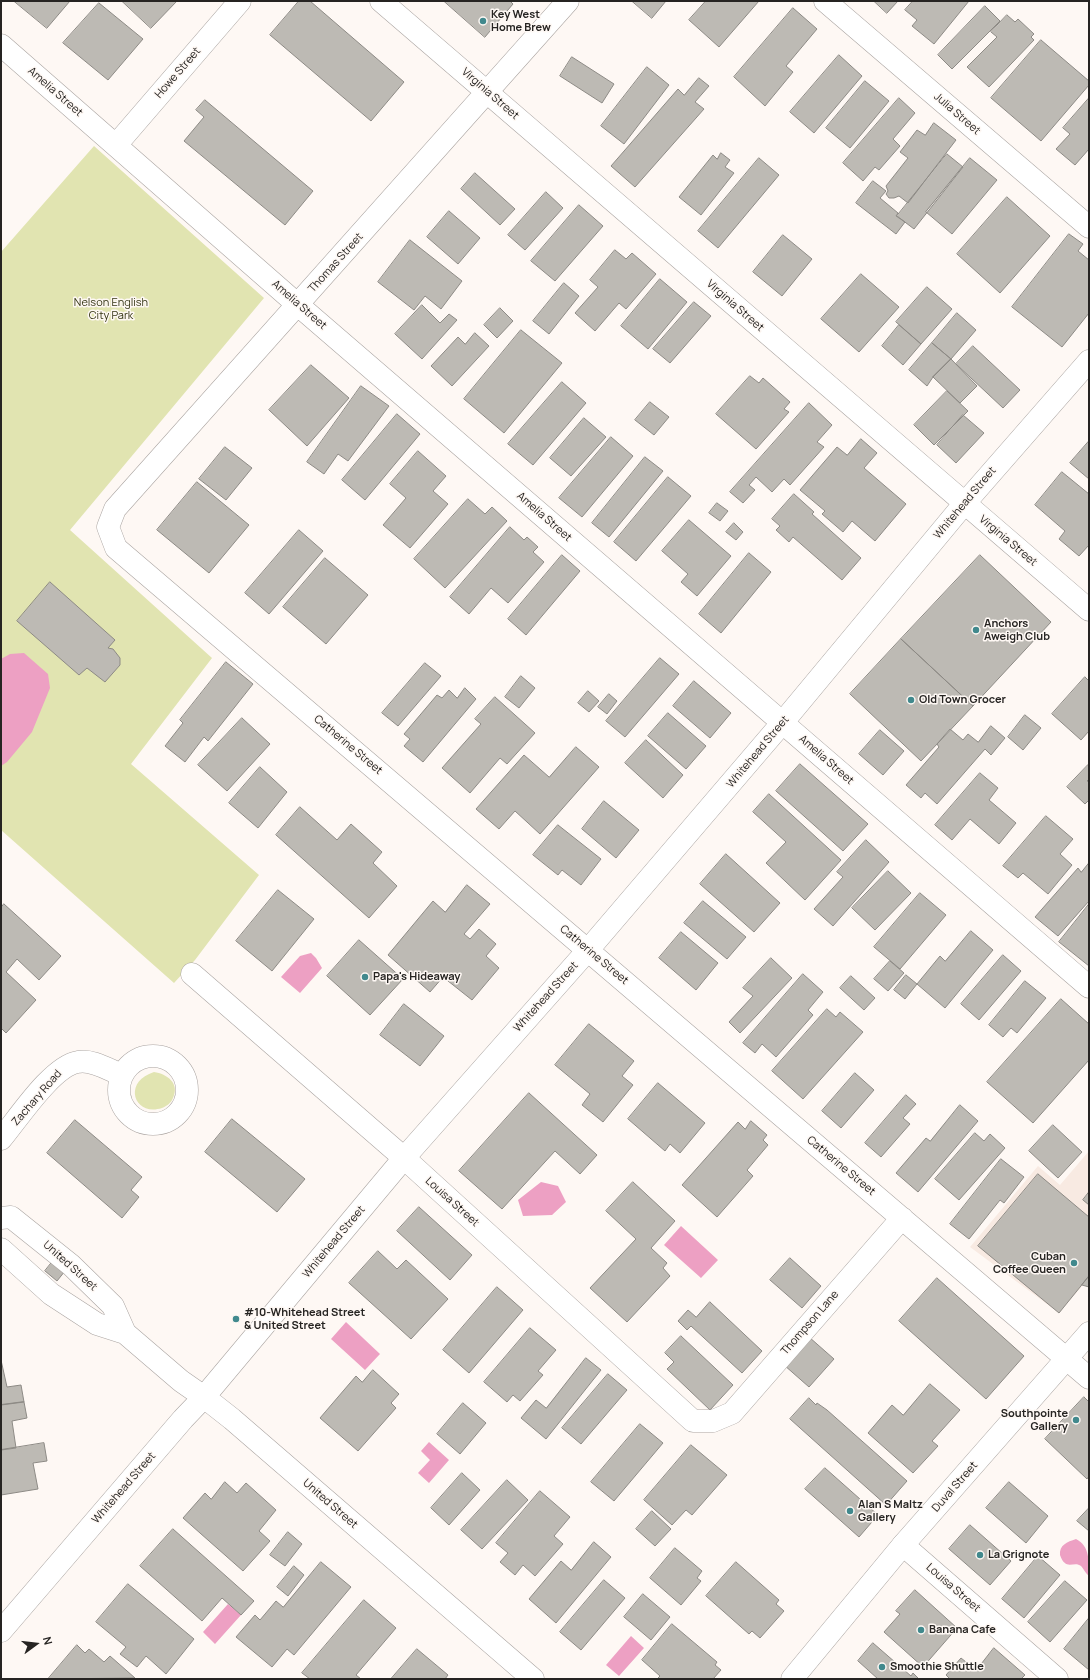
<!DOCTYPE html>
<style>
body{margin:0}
#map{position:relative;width:1090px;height:1680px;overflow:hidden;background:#fef8f4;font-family:Manrope,sans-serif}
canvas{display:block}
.frame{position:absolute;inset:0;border:2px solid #262422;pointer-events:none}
.north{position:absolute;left:16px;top:1624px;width:40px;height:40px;-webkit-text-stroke:3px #fef8f4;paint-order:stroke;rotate:75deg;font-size:11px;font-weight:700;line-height:16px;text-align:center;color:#262422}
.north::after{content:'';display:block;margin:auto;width:14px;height:18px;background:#262422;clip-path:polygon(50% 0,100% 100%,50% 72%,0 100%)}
</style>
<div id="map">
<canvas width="1090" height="1680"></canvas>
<div class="frame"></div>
<div class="north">N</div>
</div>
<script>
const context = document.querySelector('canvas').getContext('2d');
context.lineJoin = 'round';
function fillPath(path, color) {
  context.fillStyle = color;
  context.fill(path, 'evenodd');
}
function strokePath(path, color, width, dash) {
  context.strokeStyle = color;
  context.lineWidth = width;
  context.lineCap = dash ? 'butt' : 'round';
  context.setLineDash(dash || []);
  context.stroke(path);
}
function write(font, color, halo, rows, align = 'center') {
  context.font = font + ' Manrope,sans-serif';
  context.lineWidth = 3;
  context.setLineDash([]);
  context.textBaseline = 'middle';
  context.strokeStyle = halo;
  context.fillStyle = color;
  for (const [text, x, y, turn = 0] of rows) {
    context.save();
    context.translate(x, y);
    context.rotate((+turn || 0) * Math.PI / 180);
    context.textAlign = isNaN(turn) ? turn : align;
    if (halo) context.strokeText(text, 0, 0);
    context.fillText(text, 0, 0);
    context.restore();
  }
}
fillPath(new Path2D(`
 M1089 1151V1278L1059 1313 970 1247 1038 1166 1060 1185Z`), '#f8eae2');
fillPath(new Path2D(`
 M94 146 264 298 70 530 212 658 131 764 259 875 195 960 174 983 1 830V252Z
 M154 1072C167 1074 180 1083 173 1098 171 1103 167 1106 162 1108 134 1117 122 1082 154 1072Z`), '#e1e4b1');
fillPath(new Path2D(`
 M24 653 48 674 50 688 32 732 7 762 1 766V659L10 654Z
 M311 953 316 958 322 968 300 993 281 977 300 956Z
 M541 1182 558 1186 566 1202 552 1215 523 1216 518 1200Z
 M681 1226 718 1260 701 1278 664 1245Z
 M346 1322 380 1354 365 1370 331 1339Z
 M429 1442 449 1460 429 1483 418 1473 430 1460 421 1451Z
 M1076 1539C1090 1546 1089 1562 1089 1576 1085 1573 1084 1569 1081 1566 1074 1560 1066 1572 1060 1555 1059 1545 1067 1542 1076 1539Z
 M228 1604 241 1615 215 1644 203 1632Z
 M631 1636 644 1648 619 1676 606 1665Z`), '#eda0c3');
const building = new Path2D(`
 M14 1H70L47 28Z
 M122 1H177L151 28Z
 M299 1H310L404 82 371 121 270 35Z
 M444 1H510L513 4 485 37Z
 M632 1H666L652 18Z
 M706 1H759L719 47 689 20Z
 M874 1H898L887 13Z
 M913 1H969L934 44 912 26 917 20 905 10Z
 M99 3 143 39 108 80 63 43Z
 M985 6 1000 21 952 69 938 55Z
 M793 8 817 29 786 66 793 72 765 106 734 77Z
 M1007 15 1015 22 1018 19 1034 34 1031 37 1034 40 989 87 967 67 997 37 991 32Z
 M1041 40 1089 81V85L1041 141 991 98Z
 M839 55 862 76 814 133 790 112Z
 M572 57 614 84 602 103 560 76Z
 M647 67 669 85 624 144 601 126Z
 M699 78 709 86 695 102 704 109 635 187 611 166 678 89 684 95Z
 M865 81 889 101 850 148 826 128Z
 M899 98 915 113 893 139 900 146 879 170 875 167 863 181 843 163Z
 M1089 98V149L1075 165 1056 149 1070 134 1063 128Z
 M205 100 313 191 285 225 184 141 204 117 196 110Z
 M934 123 956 140 908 203 899 196 894 198H889L886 194 888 191 886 186 908 158 900 152 917 130 925 135Z
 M721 153 730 160 725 167 734 173 701 215 679 197 713 155 717 159Z
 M947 154 963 167 914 229 897 216Z
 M759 158 779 175 718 248 698 231Z
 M970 158 997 180 952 234 926 212Z
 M475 173 515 209 500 225 461 189Z
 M873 181 886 191 880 198 898 213 896 216 905 222 896 234 856 203Z
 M546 192 563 208 525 250 508 235Z
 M1007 197 1050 236 1000 293 957 254Z
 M579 205 603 226 555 281 531 261Z
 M449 211 480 238 458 264 427 237Z
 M1069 234 1083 244 1078 251 1089 260V313L1062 347 1012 307Z
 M783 235 812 259 782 296 753 272Z
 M410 240 462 281 441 309 425 296 414 310 378 282Z
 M615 250 626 259 632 253 656 274 626 309 619 303 595 331 575 313 598 287 590 280Z
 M861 274 899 307 859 352 821 319Z
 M660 279 687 302 648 349 621 326Z
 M564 283 579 296 549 334 533 321Z
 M927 287 952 309 921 344 896 322Z
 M694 302 711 316 670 363 653 349Z
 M422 305 440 323 449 314 457 320 422 359 395 334Z
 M500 308 513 321 497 338 484 325Z
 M957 313 976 330 951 359 932 343Z
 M899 325 921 344 903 365 882 346Z
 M521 330 562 363 504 433 464 399Z
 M475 333 489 346 452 386 431 366 458 337 465 344Z
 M932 343 951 359 933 377 927 386 909 370Z
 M973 346 1020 390 1003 408 956 364Z
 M951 359 977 386 960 403 933 377Z
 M311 365 349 398 307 446 269 410Z
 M750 376 759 383 763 378 790 402 784 409 789 412 756 449 716 414Z
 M562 382 586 403 533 465 508 444Z
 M361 386 389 406 348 461 338 454 324 474 307 462Z
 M947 391 968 411 934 445 914 425Z
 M650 402 669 417 654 435 635 420Z
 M809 403 832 425 817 442 824 447 790 485 784 479 772 492 756 477 749 485 755 490 743 503 730 492Z
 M397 414 420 434 365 500 342 480Z
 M963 415 984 433 956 463 937 445Z
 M584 418 606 437 571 476 550 458Z
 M611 437 633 456 582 517 559 498Z
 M861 439 877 453 864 468 906 504 875 541 852 521 843 532 822 514 825 511 800 490 837 447 847 455Z
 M1089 441V479L1070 463Z
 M225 447 252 468 226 500 199 479Z
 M418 451 446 476 433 491 448 504 410 548 383 525 406 498 390 484Z
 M645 457 663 471 609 537 592 523Z
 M1062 472 1089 494V545L1079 556 1059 539 1065 531 1035 505Z
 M668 477 691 496 636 561 614 542Z
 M197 482 249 525 209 573 157 530Z
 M794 494 814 512 812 514 861 558 842 580 793 537 789 542 776 530 780 526 772 519Z
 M468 499 485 514 492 507 507 521 445 588 414 559Z
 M717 503 728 511 720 521 709 513Z
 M689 520 731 556 697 596 681 582 688 574 662 551Z
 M734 523 743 532 736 540 726 532Z
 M510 527 524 540 527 537 538 547 533 552 544 562 508 603 491 588 469 614 450 597Z
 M299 530 323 551 269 614 245 593Z
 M749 553 771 572 721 633 699 614Z
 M562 555 580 571 526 635 508 619Z
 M980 555 1051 622 973 706 901 639Z
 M325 558 368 595 326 644 283 607Z
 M50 582 115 640 108 648 113 649 120 658V665L105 682 87 668 79 675 17 621Z
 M901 639 973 706 921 761 850 694Z
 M660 658 679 674 625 737 606 721Z
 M226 662 253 684 208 741 204 737 185 762 165 746 183 723 180 720Z
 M425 663 441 676 398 726 382 713Z
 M521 676 535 688 519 708 505 697Z
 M1085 677 1089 681V731L1081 740 1052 714Z
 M694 681 731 713 710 738 673 706Z
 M465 688 476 699 423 762 404 746 410 739 404 734 437 695 442 698 449 690 457 698Z
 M588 691 599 701 589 712 578 703Z
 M609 694 617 701 607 714 598 707Z
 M495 697 535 733 507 764 500 758 470 793 442 768 481 724 475 719Z
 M668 713 706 746 686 769 648 736Z
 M1025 715 1041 728 1023 750 1008 737Z
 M242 718 270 744 227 791 198 765Z
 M991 726 1005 738 991 755 985 749 937 804 925 793 921 798 906 785 939 747 937 744 950 729 963 740 968 734 978 742Z
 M880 730 904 751 883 775 859 754Z
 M646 740 683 775 663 798 625 763Z
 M576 747 599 767 540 834 515 811 499 829 476 809 524 755 549 777Z
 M800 764 868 824 843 851 776 791Z
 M1088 765 1089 767V779L1087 781 1089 782V800L1085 804 1067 787Z
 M260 767 287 792 258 828 229 803Z
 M980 773 998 788 989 800 1016 823 999 844 970 819 952 840 935 825Z
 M769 794 841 860 805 900 766 863 786 842 753 812Z
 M604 801 639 830 616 858 582 829Z
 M300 807 337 840 351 824 382 852 373 863 397 886 369 918 276 835Z
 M1046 816 1073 839 1060 854 1072 865 1048 894 1023 873 1018 878 1003 866Z
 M558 825 601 859 581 885 562 870 558 875 533 855Z
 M866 840 889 862 833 926 814 909 843 877 837 872Z
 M726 854 780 903 754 932 700 884Z
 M1089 863V901L1058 936 1035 917 1078 868 1081 872Z
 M888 871 911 893 875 930 852 908Z
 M467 885 490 904 464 934 470 939 479 929 496 944 486 956 499 968 472 1000 443 977 430 992 388 955 433 901 445 912Z
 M278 890 314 919 272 971 236 941Z
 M920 893 946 915 900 969 874 947Z
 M703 901 746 937 727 959 684 923Z
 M4 904 61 956 39 980 17 959 6 972 36 1000 6 1033 1 1028V908Z
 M1089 904V966L1059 942Z
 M971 931 993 950 945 1008 917 984 940 956 945 961Z
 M681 932 718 963 696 990 659 958Z
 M359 940 403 979 370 1015 327 976Z
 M1003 955 1021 971 979 1020 961 1004Z
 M771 958 792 978 740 1033 729 1022 753 996 743 988Z
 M890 961 904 973 888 991 874 979Z
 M803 974 823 992 808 1010 813 1015 776 1057 762 1044 755 1053 743 1043Z
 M906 975 917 984 905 999 894 990Z
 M851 976 875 998 864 1010 840 988Z
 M1025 981 1046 998 1017 1033 1011 1028 1003 1037 989 1025Z
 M1061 999 1089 1024V1060L1033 1123 987 1082Z
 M404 1004 444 1036 420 1066 380 1035Z
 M827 1009 836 1017 840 1012 863 1032 803 1099 772 1071Z
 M589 1024 634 1061 622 1076 633 1085 603 1122 582 1105 590 1094 555 1065Z
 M855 1073 874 1090 841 1128 822 1111Z
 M658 1083 705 1123 680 1153 670 1144 665 1151 628 1119Z
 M529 1093 597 1155 580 1174 555 1151 502 1209 459 1171Z
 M906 1095 916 1104 903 1118 910 1124 881 1157 865 1143Z
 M960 1105 978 1121 918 1192 896 1173 926 1138 930 1141Z
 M232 1119 305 1179 277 1212 205 1152Z
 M75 1120 142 1177 131 1190 139 1197 122 1218 47 1153Z
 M751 1121 767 1135 763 1140 768 1145 747 1170 753 1176 717 1217 682 1185 738 1122 745 1129Z
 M1053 1125 1082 1152 1058 1178 1029 1151Z
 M975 1133 984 1141 990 1134 1005 1148 959 1200 935 1179Z
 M1001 1159 1024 1177 1004 1203 1000 1200 969 1239 950 1224Z
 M1038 1174 1089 1217V1276L1059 1313 978 1246Z
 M633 1182 675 1221 651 1248 667 1263 663 1268 670 1276 627 1322 590 1288 636 1239 606 1211Z
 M1089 1192V1205L1083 1200Z
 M419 1207 472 1255 450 1280 397 1231Z
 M378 1251 397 1269 406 1260 448 1299 411 1339 349 1283Z
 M790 1258 821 1286 802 1308 770 1280Z
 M53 1261 65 1271 57 1281 45 1271Z
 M1089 1276V1287L1082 1285Z
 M937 1278 1024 1356 986 1399 899 1321Z
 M497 1287 523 1310 469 1373 443 1350Z
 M710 1302 762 1351 742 1373 691 1326 687 1330 678 1321 688 1310 696 1317Z
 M530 1328 556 1350 538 1371 543 1375 520 1401 513 1395 507 1402 484 1382Z
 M681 1336 733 1385 710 1410 667 1369 674 1362 665 1353Z
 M809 1337 834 1359 809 1387 784 1365Z
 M586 1358 601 1370 546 1439 521 1418 536 1400 546 1408Z
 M1 1360 7 1387 21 1385 24 1402 1 1405Z
 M373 1370 399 1394 391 1403 396 1408 358 1451 320 1418 356 1376 362 1382Z
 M608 1374 627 1390 581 1444 562 1428Z
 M930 1384 960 1410 932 1441 938 1446 913 1473 868 1433 892 1405 903 1415Z
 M1084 1397 1089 1402V1476L1087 1479 1045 1439Z
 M809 1398 816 1405 817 1403 827 1410 907 1481 886 1505 790 1419Z
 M24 1402 27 1418 12 1421 16 1448 1 1450V1405Z
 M463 1403 486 1423 460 1454 437 1434Z
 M640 1424 663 1443 614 1501 591 1482Z
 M44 1443 47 1461 33 1463 38 1489 1 1495V1450Z
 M691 1445 727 1475 692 1515 686 1510 672 1525 644 1500Z
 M825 1468 878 1515 859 1537 805 1489Z
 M462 1473 480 1490 449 1525 431 1508Z
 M507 1480 528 1500 482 1549 461 1530Z
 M225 1482 237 1493 246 1483 276 1510 259 1531 270 1541 243 1571 183 1518 205 1493 211 1499Z
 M1009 1482 1048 1516 1026 1543 986 1508Z
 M540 1491 570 1517 554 1536 563 1544 535 1576 523 1565 515 1575 500 1562 508 1553 496 1543Z
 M1089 1508V1531L1077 1521Z
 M652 1511 671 1529 655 1546 636 1529Z
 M970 1525 1011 1561 990 1585 949 1549Z
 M173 1529 254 1601 241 1615 222 1598 202 1621 140 1566Z
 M288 1532 302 1544 285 1566 270 1555Z
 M594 1542 611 1557 556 1623 529 1599 561 1561 571 1570Z
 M675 1548 702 1571 697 1578 701 1581 681 1605 650 1578Z
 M1038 1556 1060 1575 1024 1618 1002 1599Z
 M321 1562 351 1587 294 1655 287 1649 272 1667 236 1637 255 1615 260 1620 276 1601 283 1607Z
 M736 1562 779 1600 776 1604 784 1611 760 1638 752 1631 749 1634 706 1596Z
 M294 1566 304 1575 288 1596 277 1587Z
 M604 1580 625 1598 581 1650 560 1632Z
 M1065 1581 1087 1600 1050 1642 1028 1622Z
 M128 1584 194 1639 166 1674 146 1656 137 1667 120 1654 126 1647 96 1622Z
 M915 1590 957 1628 923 1667 884 1632 900 1614 896 1611Z
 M643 1594 670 1617 651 1640 624 1617Z
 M364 1600 396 1628 356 1675 361 1679H310L302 1673Z
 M1089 1618V1670L1064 1649Z
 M672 1624 717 1662 715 1665 721 1670 713 1679H657L660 1676 642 1660Z
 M873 1643 911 1676 913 1673 919 1679H878L858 1661Z
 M77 1645 85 1653 89 1649 104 1662 110 1656 135 1678 48 1679Z
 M994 1648 1025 1675 1021 1679H950L946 1675 961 1658 976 1670Z
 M417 1649 448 1675 445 1679H391Z`);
fillPath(building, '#bdbab4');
strokePath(building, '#8d8a85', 1);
const minor = new Path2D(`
 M381 1 1089 610
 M568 1 115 509 108 527 116 548 1089 1378
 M825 1 1089 227
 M1 45 298 305 1089 987
 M116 145 240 1
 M192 974 404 1158 693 1421H713L732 1413 902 1218
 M119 1090a34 34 0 1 1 68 0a34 34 0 1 1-68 0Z
 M1 1139C18 1119 52 1066 78 1062 92 1059 109 1070 122 1075
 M1 1218 11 1217 71 1265 113 1306 125 1333
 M1 1249 51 1294 97 1324 125 1333 181 1381 204 1397
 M903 1545 1057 1679`);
const tertiary = new Path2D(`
 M204 1397 232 1419 533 1679
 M1 1631 183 1419 204 1397 404 1158 588 950 783 722 964 504 1089 361
 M792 1679 903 1545 1089 1333`);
strokePath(minor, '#aaa4a1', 23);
strokePath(tertiary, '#aaa4a1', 23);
strokePath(minor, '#fff', 22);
strokePath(tertiary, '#fff', 22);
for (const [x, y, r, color] of [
 [483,21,4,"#41898d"],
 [976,630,4,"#41898d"],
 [911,700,4,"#41898d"],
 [365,977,4,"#41898d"],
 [1074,1263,4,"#41898d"],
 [236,1319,4,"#41898d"],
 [1076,1420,4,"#41898d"],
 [850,1511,4,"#41898d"],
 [980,1555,4,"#41898d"],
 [921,1630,4,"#41898d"],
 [882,1667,4,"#41898d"]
]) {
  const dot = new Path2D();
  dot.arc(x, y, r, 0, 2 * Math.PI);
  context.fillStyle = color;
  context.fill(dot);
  strokePath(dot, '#fef8f4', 1.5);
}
write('bold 11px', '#262422', '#fef8f4', [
 ["Key West",491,15],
 ["Home Brew",491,28],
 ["Anchors",984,624],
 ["Aweigh Club",984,637],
 ["Old Town Grocer",919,700],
 ["Papa's Hideaway",373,977],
 ["Cuban",1066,1257,"right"],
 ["Coffee Queen",1066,1270,"right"],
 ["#10-Whitehead Street",244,1313],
 ["& United Street",244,1326],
 ["Southpointe",1068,1414,"right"],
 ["Gallery",1068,1427,"right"],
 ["Alan S Maltz",858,1505],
 ["Gallery",858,1518],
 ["La Grignote",988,1555],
 ["Banana Cafe",929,1630],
 ["Smoothie Shuttle",890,1667]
], 'left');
write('11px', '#262422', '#fef8f4', [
 ["Howe Street",178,73,-49],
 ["Amelia Street",55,92,41],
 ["Virginia Street",490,94,41],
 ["Julia Street",957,114,41],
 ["Thomas Street",336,263,-48],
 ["Amelia Street",299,305,41],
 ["Virginia Street",735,306,41],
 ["Whitehead Street",965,503,-50],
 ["Amelia Street",544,517,41],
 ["Virginia Street",1008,541,40],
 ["Catherine Street",348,745,40],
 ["Whitehead Street",758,752,-50],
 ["Amelia Street",826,760,41],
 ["Catherine Street",594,955,40],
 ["Whitehead Street",546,997,-48],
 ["Zachary Road",37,1098,-49],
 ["Catherine Street",841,1166,40],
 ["Louisa Street",452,1202,42],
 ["Whitehead Street",334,1242,-50],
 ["United Street",70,1266,42],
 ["Thompson Lane",810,1323,-49],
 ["Duval Street",955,1487,-49],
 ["Whitehead Street",124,1488,-49],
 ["United Street",330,1504,41],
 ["Louisa Street",953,1588,41]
]);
write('11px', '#343513', '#fef8f4', [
 ["Nelson English",111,303],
 ["City Park",111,316]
]);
</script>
